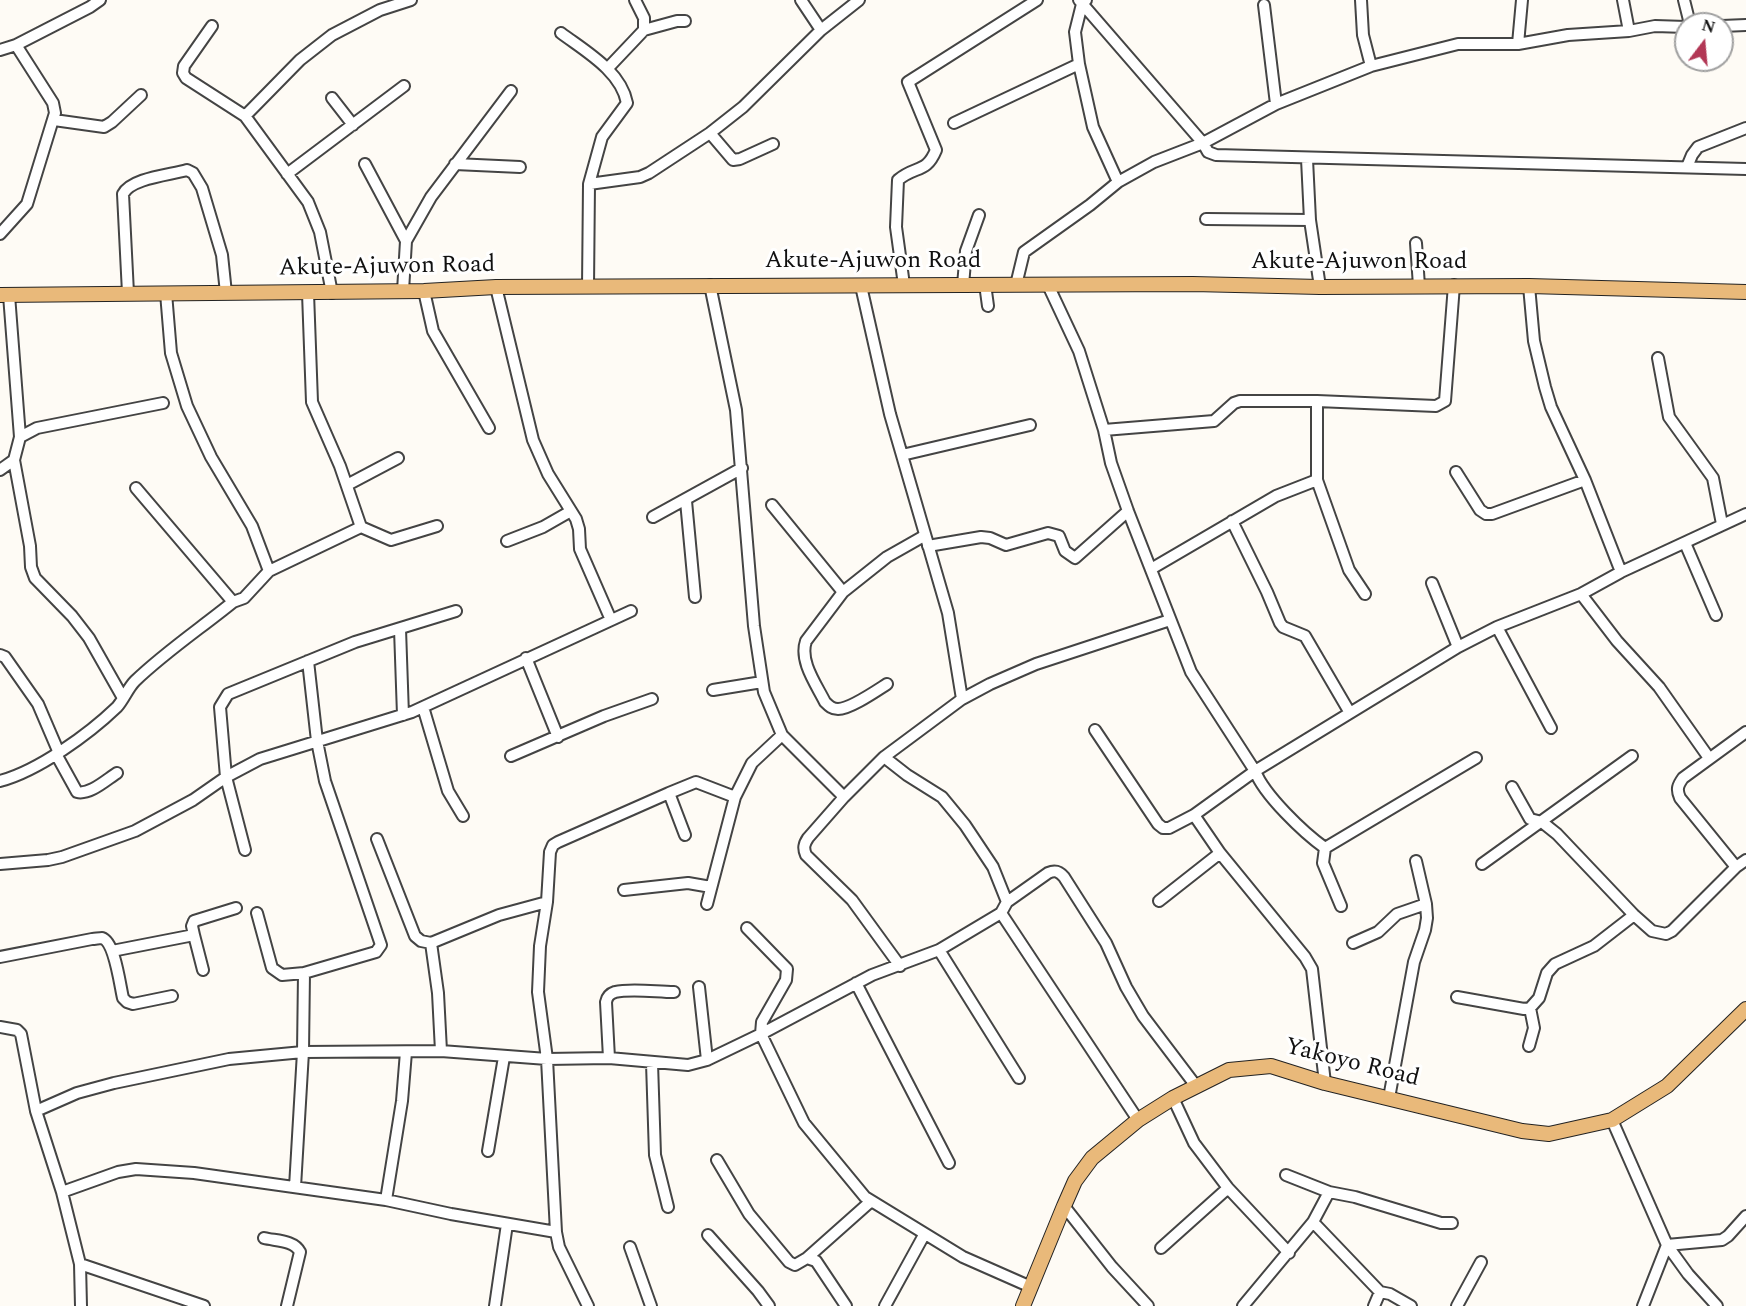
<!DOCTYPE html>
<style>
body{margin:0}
#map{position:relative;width:1746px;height:1306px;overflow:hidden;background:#fefbf5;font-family:Spectral,serif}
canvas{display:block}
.north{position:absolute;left:1674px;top:12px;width:60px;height:60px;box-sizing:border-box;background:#fff;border:2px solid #a0a0a0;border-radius:50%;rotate:16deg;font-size:16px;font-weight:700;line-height:24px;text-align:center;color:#111}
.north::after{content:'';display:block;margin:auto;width:21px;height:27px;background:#b23755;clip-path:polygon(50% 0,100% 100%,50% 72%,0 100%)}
</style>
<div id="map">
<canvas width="1746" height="1306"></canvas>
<div class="north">N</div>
</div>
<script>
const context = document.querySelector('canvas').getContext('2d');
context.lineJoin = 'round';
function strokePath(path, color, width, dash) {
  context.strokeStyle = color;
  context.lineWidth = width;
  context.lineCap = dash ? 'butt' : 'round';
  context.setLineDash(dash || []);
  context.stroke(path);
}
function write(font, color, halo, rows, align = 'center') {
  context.font = font + ' Spectral,serif';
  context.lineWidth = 6;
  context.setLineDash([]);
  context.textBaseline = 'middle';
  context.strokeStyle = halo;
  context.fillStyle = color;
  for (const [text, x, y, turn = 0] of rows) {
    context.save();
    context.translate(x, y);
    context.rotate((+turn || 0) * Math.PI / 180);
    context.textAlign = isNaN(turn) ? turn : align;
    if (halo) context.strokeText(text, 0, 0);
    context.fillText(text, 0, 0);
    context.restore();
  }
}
const minor = new Path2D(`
 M801 0 821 30
 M1079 0 1203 143 1208 152 1216 155 1746 169
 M1086 0 1082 4 1075 32 1079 64 1093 127 1118 182
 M1361 0 1363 35 1371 66
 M1623 0 1629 31
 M1684 0 1690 24
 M1264 5 1276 104
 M212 26 184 66 183 73 186 78 245 116 308 202 320 232 332 293
 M1722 26 1746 25
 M644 30 677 21H685
 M561 33C585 51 621 71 627 103L602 137 589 184 588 287
 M1518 44 1522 0
 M0 50 16 45 90 7 100 0
 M608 68 644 30V18L635 0
 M332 98 353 125
 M245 116 300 60 332 35 380 10 411 0
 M54 120 104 127 112 122 141 95
 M954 123 1079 64
 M710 133 733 160 740 159 773 144
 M1307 159 1310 220 1320 287
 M365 164 406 241 403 291
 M455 164 520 167
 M1687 167 1692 155 1698 147 1746 128
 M287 174 404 86
 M589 184 640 177 649 173 710 133 743 107 821 30 859 0
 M1206 219 1310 220
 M0 234 27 204 55 113 53 103 16 45
 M406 241 431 197 511 91
 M1416 243 1419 286
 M985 284 988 306
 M710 285 736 410 754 626 764 692 782 735 844 797
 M904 285 896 227 898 180C916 165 926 174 936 150L908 82 1037 0
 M963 285 966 251 979 215
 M1016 285 1024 252 1090 205 1118 182 1154 162 1203 143 1276 104 1371 66 1458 44H1518L1568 35 1629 31 1655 26 1686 27
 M1048 285 1079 351 1104 430 1111 463 1128 511 1191 672 1255 771C1264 795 1304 833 1325 848L1323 863 1341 906
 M861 286 890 414 948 613 962 699
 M1529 286 1534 341 1545 387 1551 407 1585 480 1621 572
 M496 287 533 440 548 474 576 519 579 529 580 549 611 620
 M424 291 433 331 489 428
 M128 293 123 194C131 178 170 175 187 170L193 173 202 188 222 255 226 293
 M166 293 171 353 187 406 211 457 252 526 269 571
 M308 293 312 402 340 466 361 527 391 540 437 526
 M1658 358 1669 417 1713 478 1722 524
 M1317 401V480L1349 570 1365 594
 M1104 430 1214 421 1234 403 1240 401H1317L1436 406 1445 401 1454 285
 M20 437 37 428 163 403
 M902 455 1030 425
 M14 460 30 546 31 567 35 578 72 616 89 638 123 698
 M0 470 14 460 20 437 9 295
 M1456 472 1480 510 1486 514H1492L1585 480
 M347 485 398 458
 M136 488 233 602
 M686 501 695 597
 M772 505 843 592
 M653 517 742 468
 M1232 521 1267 592 1280 623 1283 627 1305 636 1350 713
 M507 541 543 527 571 511
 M1685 543 1716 615
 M928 546 981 537 990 538 1006 545 1048 533 1059 536 1065 551 1075 558 1128 511
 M1151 569 1276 496 1317 480
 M1432 583 1458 647
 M1581 594 1617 641 1659 687 1709 758
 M1497 627 1551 728
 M400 629 403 715
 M0 655 5 657 38 704 59 753
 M526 658 558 737
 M887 684C876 691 850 709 838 709 832 709 829 706 825 702 816 684 799 661 806 641L843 592 887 557 924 536
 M713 690 762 682
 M423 707 448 791 463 816
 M1095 730 1158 824 1163 828H1169L1194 815 1255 771 1458 647 1497 627 1581 594 1621 572 1746 514
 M56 754 77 792C90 795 106 780 117 773
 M511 756 604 716 652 699
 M884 757 907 775 942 797 965 825 993 867 1007 902
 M0 781C38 771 89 734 117 707 124 699 128 688 135 681 165 652 201 628 233 602L244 598 269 571 361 527
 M1512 787 1530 819 1542 822 1557 834 1634 915 1652 931 1666 934 1672 931 1736 867 1746 860
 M669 793 696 782 735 797
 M1194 815 1220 853 1305 957 1312 969 1325 1083
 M377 839 415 936 421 941 431 943 499 915 547 902
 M1325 848 1476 758
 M245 850 226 777 220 707 228 694 355 642 456 611
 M0 864 48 860 62 857 135 831 193 800 226 777 260 759 412 712 631 611
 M1482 864 1632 756
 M1736 867 1680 798C1676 789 1678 785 1683 778L1746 732
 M624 890 688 883 711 887
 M1159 901 1220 853
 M707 904 735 797 752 763 782 735
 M257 913 272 968 282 975 304 973 376 952 381 945 325 781 317 741 308 661
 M747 928 787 969 786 980 762 1022 761 1034 804 1123 865 1197 963 1257 1031 1287
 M194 935 203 970
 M431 943 438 993 441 1051
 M1353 943 1378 932 1397 914 1426 904
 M939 950 1019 1078
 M112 951 194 935 192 926 194 921 236 908
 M0 957 92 939C95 939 99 938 102 938 115 942 120 986 123 998L127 1002 133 1004 172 996
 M900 966 852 900 806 855C803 848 804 844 808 838L844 797 884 757 962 699 990 684 1036 664 1170 620
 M856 983 949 1163
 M699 987 707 1060
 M1457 997 1524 1009 1530 1008 1539 998 1547 973 1555 964 1594 946 1634 915
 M0 1027 17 1030 21 1034 36 1111 62 1192 80 1264 81 1306
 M1529 1046 1534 1028 1530 1008
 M609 1058 606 1002C607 997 609 994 615 992 631 988 657 992 674 992
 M652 1063 655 1155 668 1207
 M1173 1098 1194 1143 1228 1188 1289 1253
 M1389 1098 1414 962 1425 930 1427 918 1426 904 1416 861
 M36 1111 77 1093 114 1083 229 1059 303 1052 441 1051 547 1059 609 1058 688 1065 707 1060 761 1034 872 975 939 950 1001 913
 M1138 1120 1001 913 1007 902 1048 873C1055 870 1059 871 1064 877L1106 943 1126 987 1143 1016 1196 1086
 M1612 1120 1667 1245 1688 1274 1717 1306
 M488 1151 504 1057
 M717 1160 749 1214 789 1262 795 1265 807 1258 816 1261 846 1306
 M1286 1175 1329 1192 1355 1197 1441 1223H1452
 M295 1187 303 1052 304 973
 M62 1192 118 1172 136 1169 194 1173 386 1200 451 1214 556 1232
 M386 1200 402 1101 406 1052
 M1064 1206 1112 1267 1148 1306
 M1313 1222 1380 1292 1390 1294 1411 1306
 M708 1235 758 1291 769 1306
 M264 1238C276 1241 294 1240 300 1252L287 1306
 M630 1247 651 1306
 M1161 1248 1228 1188
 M807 1258 870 1202
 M80 1264 204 1306
 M495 1306 507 1224
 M588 1306 559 1247 556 1232 547 1059 538 992 540 946 547 902 550 852 553 845 558 842 669 793 685 835
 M885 1306 924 1235
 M1243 1306 1313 1222 1329 1192
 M1374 1306 1380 1292
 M1457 1306 1481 1262
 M1643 1306 1667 1245 1722 1240 1728 1236 1746 1216`);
const major = new Path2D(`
 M0 295 424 291 496 287 1193 284 1320 287 1529 286 1746 292
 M1023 1306 1064 1206 1075 1181 1092 1158 1138 1120 1173 1098 1229 1070 1271 1066 1325 1083 1522 1131 1549 1134 1612 1120 1667 1086 1746 1009`);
strokePath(minor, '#444', 14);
strokePath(major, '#222', 16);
strokePath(minor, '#fff', 10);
strokePath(major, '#e9b97a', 14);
write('24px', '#111', '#fff', [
 ["Akute-Ajuwon Road",873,262],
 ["Akute-Ajuwon Road",1359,263],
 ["Akute-Ajuwon Road",387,268,-1],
 ["Yakoyo Road",1352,1064,14]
]);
</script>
